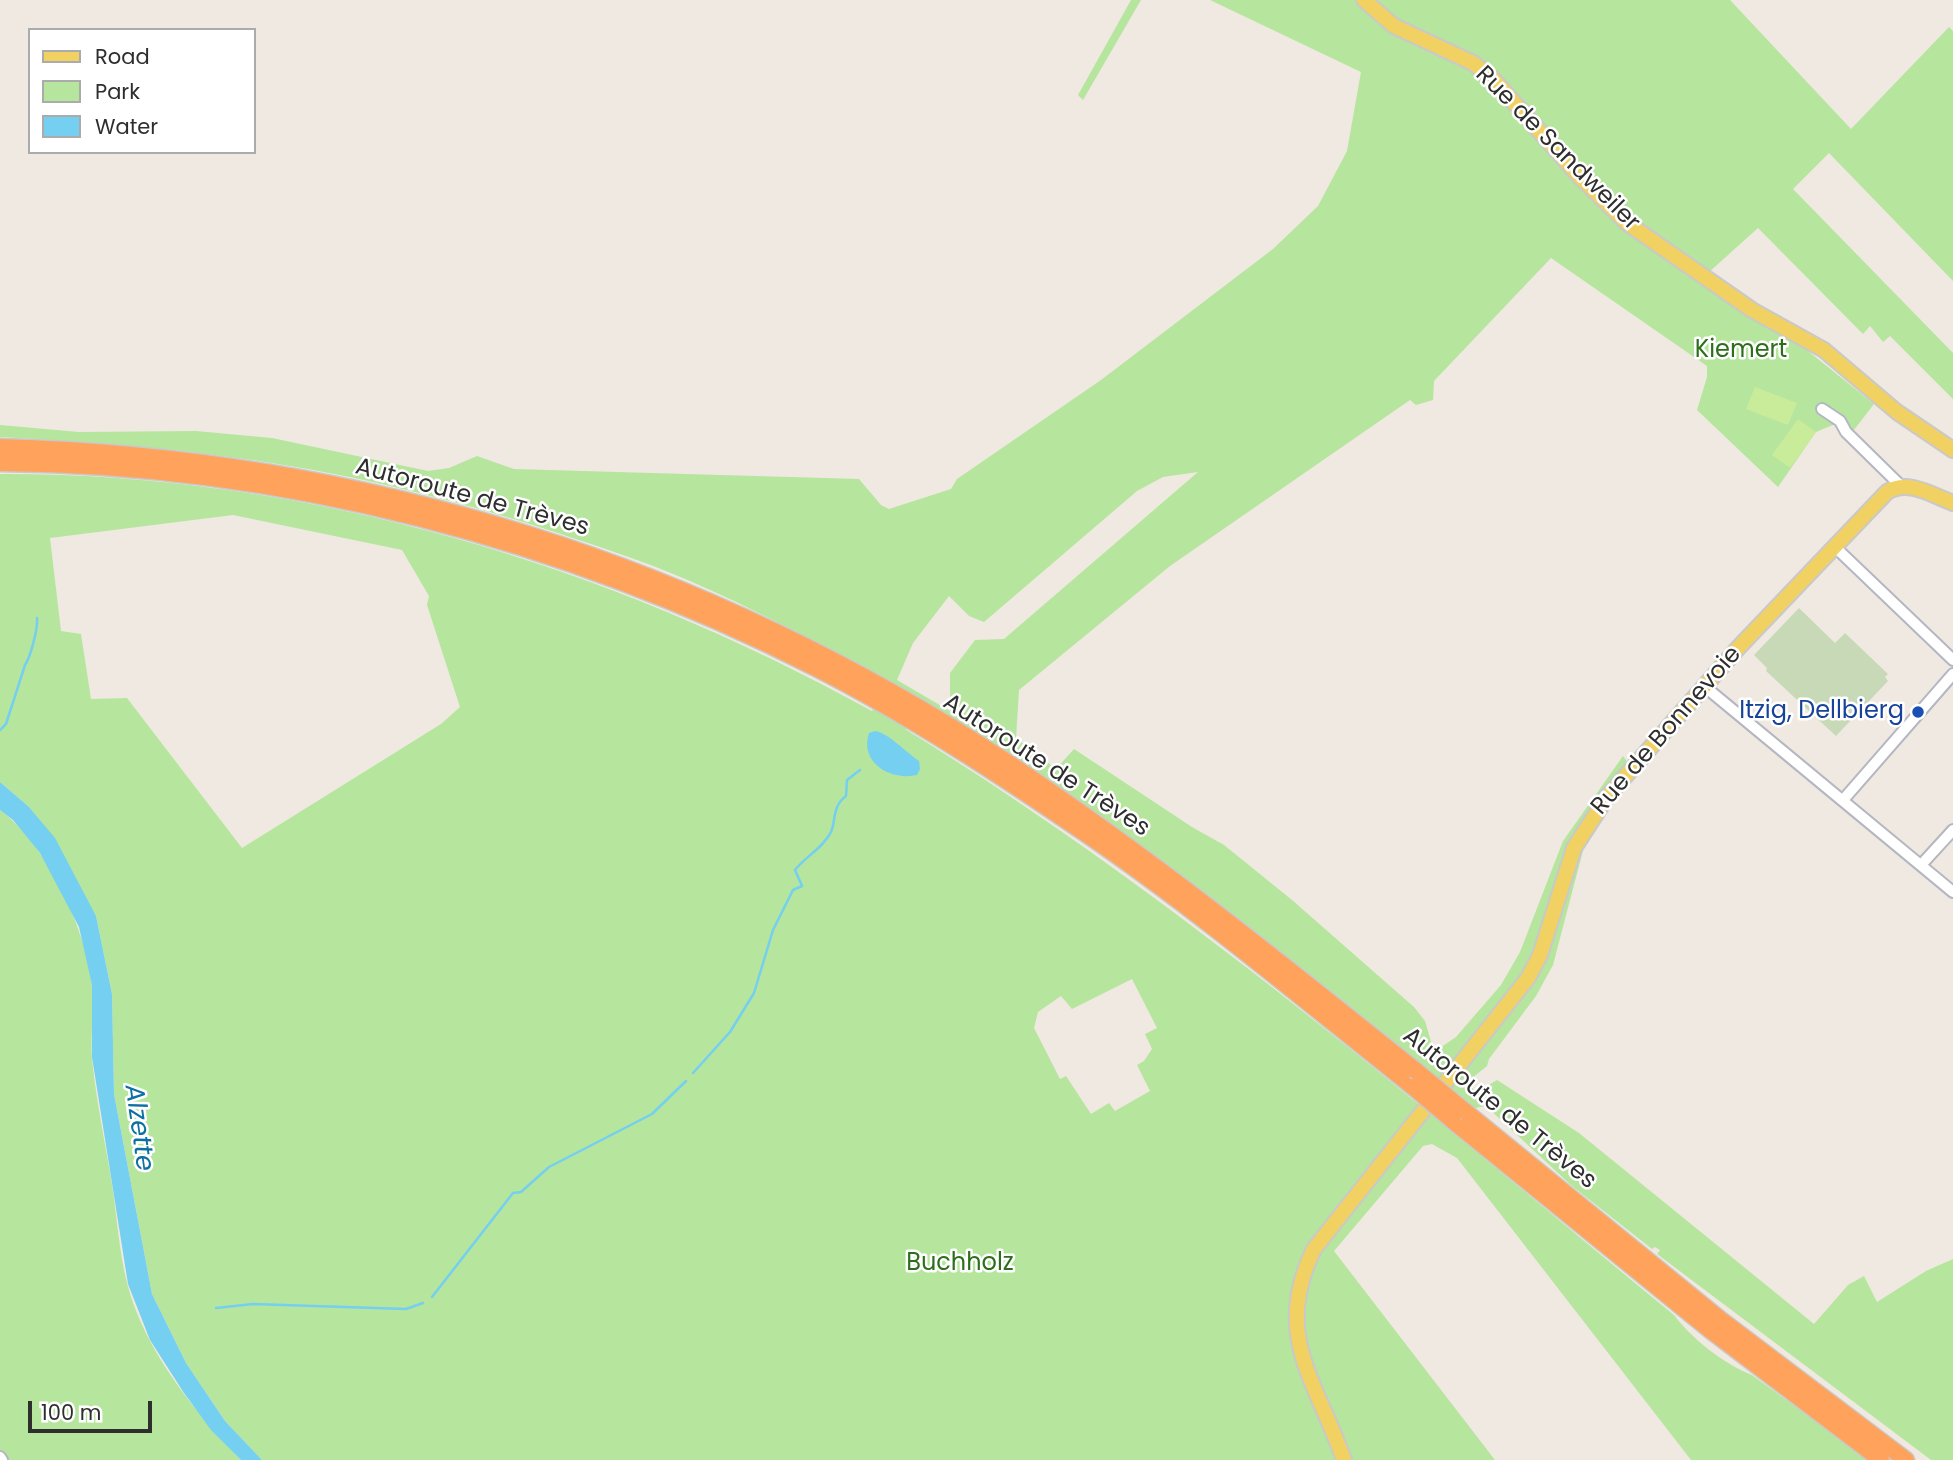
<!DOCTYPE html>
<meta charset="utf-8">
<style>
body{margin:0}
#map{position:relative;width:1953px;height:1460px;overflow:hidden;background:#efe9e1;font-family:Poppins,sans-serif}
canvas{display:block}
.legend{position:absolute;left:28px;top:28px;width:228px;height:126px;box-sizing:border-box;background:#fff;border:2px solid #ababab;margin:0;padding:9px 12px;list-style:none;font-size:21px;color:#2e2e2e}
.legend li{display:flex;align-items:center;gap:14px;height:35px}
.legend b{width:35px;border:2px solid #ababab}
.scale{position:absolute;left:28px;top:1401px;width:124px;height:32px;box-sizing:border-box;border:4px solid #2e2e2e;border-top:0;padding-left:9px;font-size:21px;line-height:24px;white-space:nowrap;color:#2e2e2e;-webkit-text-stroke:5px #fff;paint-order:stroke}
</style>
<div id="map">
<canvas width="1953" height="1460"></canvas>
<ul class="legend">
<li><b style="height:9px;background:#f2d163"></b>Road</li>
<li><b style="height:19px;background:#b6e59e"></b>Park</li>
<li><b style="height:19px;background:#75cff0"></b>Water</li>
</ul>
<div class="scale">100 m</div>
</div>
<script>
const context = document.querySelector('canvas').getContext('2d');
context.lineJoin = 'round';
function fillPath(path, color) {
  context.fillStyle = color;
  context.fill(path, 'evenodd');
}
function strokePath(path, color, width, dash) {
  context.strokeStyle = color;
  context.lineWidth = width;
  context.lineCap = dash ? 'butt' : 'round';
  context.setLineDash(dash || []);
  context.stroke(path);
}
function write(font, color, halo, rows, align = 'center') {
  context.font = font + ' Poppins,sans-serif';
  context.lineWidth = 5;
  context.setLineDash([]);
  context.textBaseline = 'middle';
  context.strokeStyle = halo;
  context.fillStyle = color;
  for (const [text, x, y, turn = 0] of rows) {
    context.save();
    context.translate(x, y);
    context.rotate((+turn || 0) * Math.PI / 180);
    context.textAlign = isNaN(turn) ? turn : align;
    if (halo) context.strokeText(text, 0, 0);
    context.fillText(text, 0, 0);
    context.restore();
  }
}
fillPath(new Path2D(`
 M1131 0H1141L1083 100 1078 95Z
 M1210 0H1730L1851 129 1949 27 1953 31V281L1829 153 1793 189 1953 353V399L1890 336 1883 342 1870 326 1863 334 1758 228 1698 282 1798 343 1874 404 1850 435 1840 422 1816 432 1778 487 1697 410 1707 377V366L1551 258 1434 381 1433 400 1416 405 1410 400 1170 566 1019 690 1016 738 1056 769 1074 749 1192 827 1224 845 1292 900 1414 1007 1425 1021 1434 1052 1456 1037 1501 985 1520 952 1563 841 1623 756 1635 773 1585 843 1553 965 1536 996 1489 1059 1487 1066 1471 1079 1474 1094 1497 1080 1579 1133 1814 1324 1848 1285 1864 1276 1877 1302 1926 1271 1953 1259V1460H1931L1657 1254 1660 1250 1655 1247 1652 1249 1572 1186 1486 1106 1475 1108C1306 969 1136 834 951 718L905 729C1180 898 1425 1110 1674 1315 1692 1339 1724 1364 1752 1375L1869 1460H1691L1457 1158 1432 1144 1423 1146 1334 1251 1495 1460H262L225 1421 186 1363 152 1294 114 1094 112 994 96 916 28 806 0 782V474C306 473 606 564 872 711L890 682C802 635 713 585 617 553 512 516 400 484 290 466 194 450 97 442 0 437V425L79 432 196 431 272 438 428 471 449 468 477 456 514 469 859 479 881 505 889 509 951 489 957 479 1101 380 1273 249 1318 206 1347 151 1361 72ZM1198 472 1004 639 975 640 950 673V711L897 680 913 643 949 596 969 616 984 622 1137 491 1163 477ZM233 515 402 550 429 596 427 605 460 707 441 724 242 848 127 698 91 699 81 634 61 631 50 538ZM1132 979 1157 1028 1145 1034 1152 1049 1144 1061 1137 1065 1150 1091 1115 1111 1109 1103 1091 1114 1066 1076 1060 1079 1034 1028 1038 1012 1061 996 1072 1009Z
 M0 810C47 845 85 927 92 984 95 1008 90 1034 92 1058 96 1100 105 1142 112 1184 117 1217 119 1251 127 1283 144 1350 194 1411 241 1460H0Z`), '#b6e59e');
fillPath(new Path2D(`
 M1799 608 1835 643 1845 633 1888 674 1885 677 1888 681 1836 736 1766 671 1767 668 1754 655Z`), '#c8d9b8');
fillPath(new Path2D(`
 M1755 387 1797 403 1788 425 1746 409Z
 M1798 419 1816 432 1790 468 1772 455Z`), '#c9ec9a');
fillPath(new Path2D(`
 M875 731C887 732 907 753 919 761L920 769 917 775C891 781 859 763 869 733Z
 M0 782 28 806 55 838 96 916 112 994 114 1094 152 1294 186 1363 225 1421 262 1460H241L211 1430 184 1393 150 1340 128 1284 92 1057V985L79 927 40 853 13 820 0 810Z`), '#75cff0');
strokePath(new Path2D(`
 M0 730 6 724 25 665C31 656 38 628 37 618
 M693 1073 730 1032 754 993 773 930 793 890 802 886 795 870C806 856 823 848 831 832 836 821 832 806 846 796L847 780 860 770
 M432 1297 513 1193 521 1192 549 1167 652 1114 686 1081
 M216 1308 253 1304 406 1309 423 1303`), '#75cff0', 2.5);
const minor = new Path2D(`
 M1822 409 1840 421 1846 432 1901 486
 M1835 547 1953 660
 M1704 686 1953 892
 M1843 800 1953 674
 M1921 865 1953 830
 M0 1457 2 1460`);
const major = new Path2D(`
 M1364 0 1394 26 1473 63 1493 79 1580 177 1627 223 1752 310 1824 350 1897 412 1953 450
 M1344 1460C1316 1380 1272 1335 1314 1249L1528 978 1540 955 1574 848 1607 797 1739 647 1887 492C1908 479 1932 495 1953 503`);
const highway = new Path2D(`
 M0 447C365 457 705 564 1010 764 1151 858 1283 964 1415 1070
 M0 463C283 465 564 540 816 668 910 716 1000 775 1086 834 1200 912 1305 1001 1413 1087
 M1467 1113 1721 1320 1906 1460
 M1453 1121 1710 1330 1881 1460`);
strokePath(minor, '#b4b7c1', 14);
strokePath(major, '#c9c9c9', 18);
strokePath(highway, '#c9c9c9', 19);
strokePath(minor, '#fff', 10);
strokePath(major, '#f2d163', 14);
strokePath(highway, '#ffa35c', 16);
const highwayBridge = new Path2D(`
 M1415 1070 1467 1113
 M1413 1087 1453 1121`);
strokePath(highwayBridge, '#c9c9c9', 19, []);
strokePath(highwayBridge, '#ffa35c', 16);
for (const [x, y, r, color] of [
 [1918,712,7,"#1a4fb4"]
]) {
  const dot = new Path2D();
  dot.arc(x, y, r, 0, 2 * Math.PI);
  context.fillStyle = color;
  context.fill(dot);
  strokePath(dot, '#fff', 2.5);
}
write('24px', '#2e2e2e', '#fff', [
 ["Rue de Sandweiler",1557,149,45],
 ["Autoroute de Trèves",472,498,15],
 ["Rue de Bonnevoie",1667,731,-49],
 ["Autoroute de Trèves",1046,766,33],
 ["Autoroute de Trèves",1499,1109,39]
]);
write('24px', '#2c6e1b', '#fff', [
 ["Kiemert",1741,351],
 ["Buchholz",960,1264]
]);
write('24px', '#164399', '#fff', [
 ["Itzig, Dellbierg",1904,712]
], 'right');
write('italic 26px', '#0d6fa3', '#fff', [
 ["Alzette",138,1128,82]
]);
</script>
